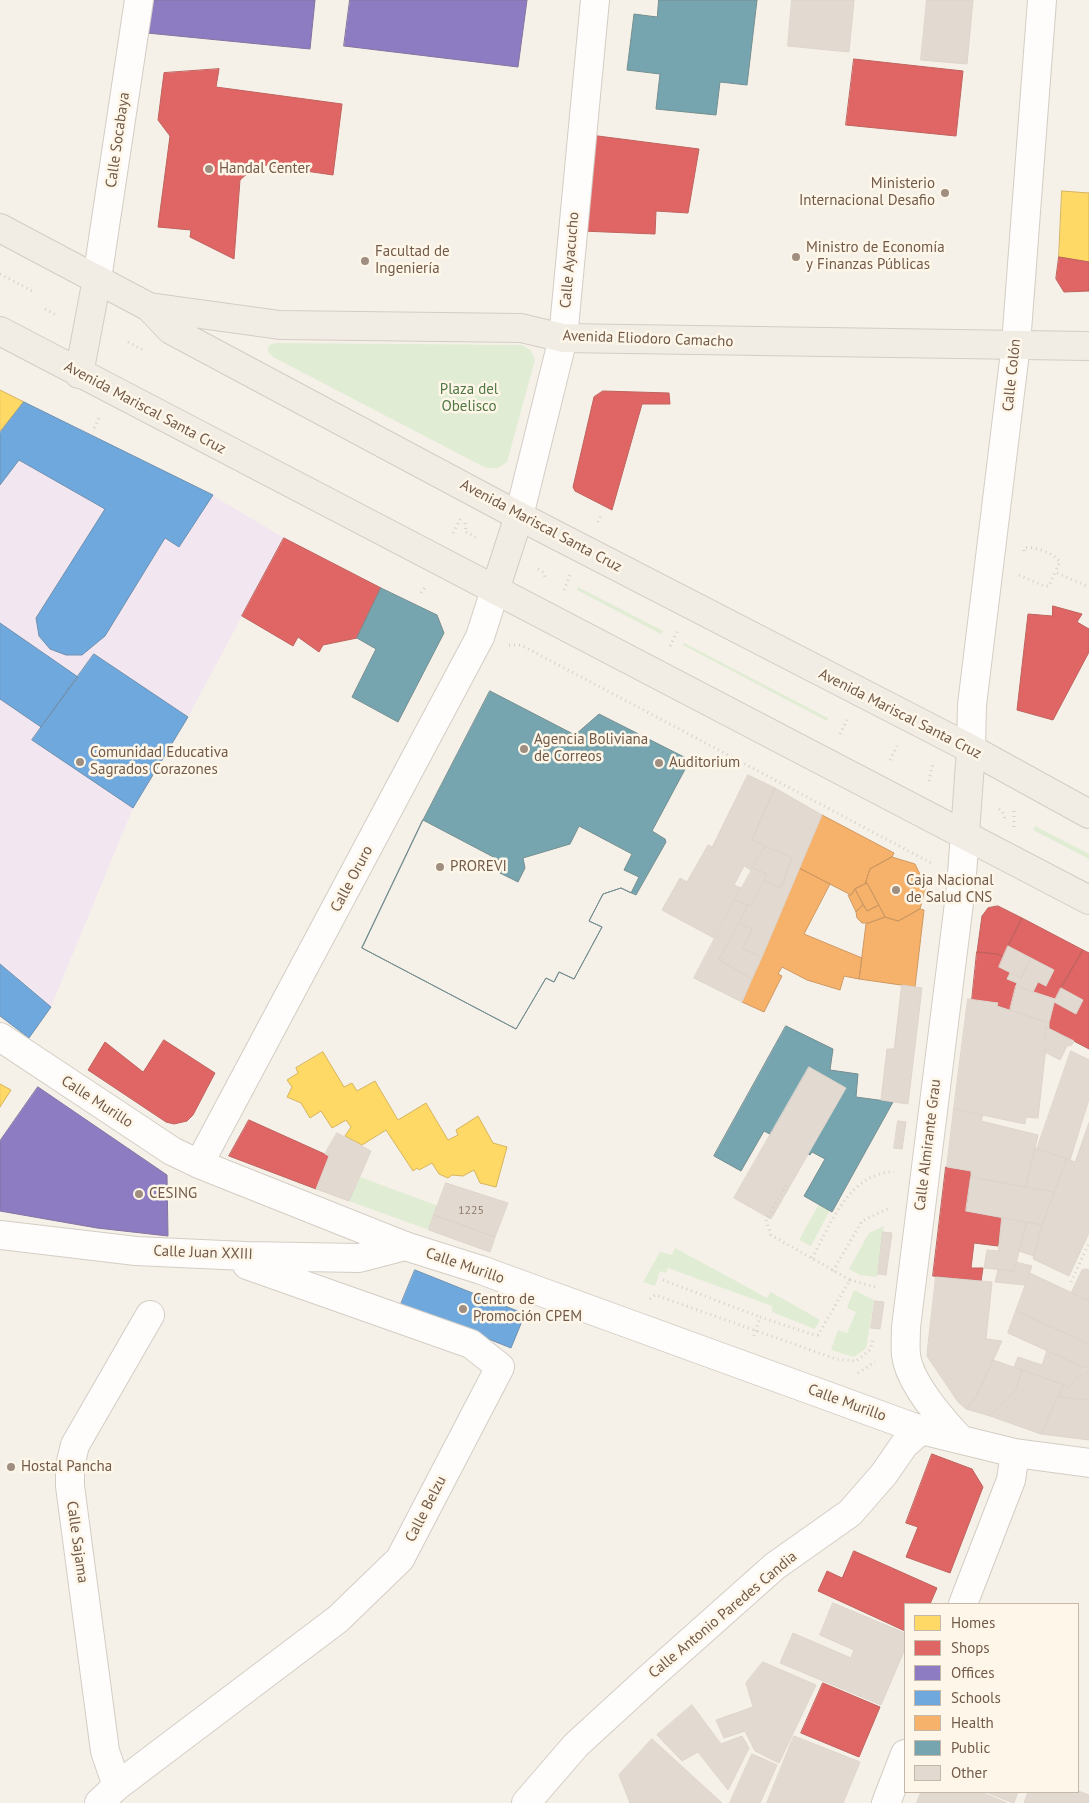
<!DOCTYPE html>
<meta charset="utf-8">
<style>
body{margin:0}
#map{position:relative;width:1089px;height:1803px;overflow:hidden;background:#f5f1e8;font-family:"PT Sans",sans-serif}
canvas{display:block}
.legend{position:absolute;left:904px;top:1603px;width:175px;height:190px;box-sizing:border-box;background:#fef6e8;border:1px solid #c6b8a8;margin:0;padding:6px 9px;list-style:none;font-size:15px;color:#725a49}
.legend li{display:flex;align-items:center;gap:10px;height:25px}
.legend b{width:25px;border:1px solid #c6b8a8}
</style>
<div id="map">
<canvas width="1089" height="1803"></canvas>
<ul class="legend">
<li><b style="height:14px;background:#ffd966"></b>Homes</li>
<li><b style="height:14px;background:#e06666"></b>Shops</li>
<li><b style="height:14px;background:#8e7cc3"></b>Offices</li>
<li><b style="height:14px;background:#6fa8dc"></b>Schools</li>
<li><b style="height:14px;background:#f6b26b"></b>Health</li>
<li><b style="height:14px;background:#76a5af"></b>Public</li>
<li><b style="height:14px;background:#e2d9d0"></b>Other</li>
</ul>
</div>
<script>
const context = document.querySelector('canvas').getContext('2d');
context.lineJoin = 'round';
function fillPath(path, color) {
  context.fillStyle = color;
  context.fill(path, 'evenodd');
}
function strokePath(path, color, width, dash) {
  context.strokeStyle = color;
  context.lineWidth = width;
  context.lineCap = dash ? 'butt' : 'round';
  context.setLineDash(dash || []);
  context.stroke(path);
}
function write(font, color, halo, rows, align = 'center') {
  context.font = font + ' "PT Sans",sans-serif';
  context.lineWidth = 5;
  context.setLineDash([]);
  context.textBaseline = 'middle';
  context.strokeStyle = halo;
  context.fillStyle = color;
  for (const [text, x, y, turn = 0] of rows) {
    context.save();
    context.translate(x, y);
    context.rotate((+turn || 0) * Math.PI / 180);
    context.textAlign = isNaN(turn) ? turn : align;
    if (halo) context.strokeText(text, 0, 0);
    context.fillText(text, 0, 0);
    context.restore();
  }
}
fillPath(new Path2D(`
 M24 402 212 495 284 538 188 717 133 808 51 1007 29 1038 0 1016V433Z`), '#f2e7f0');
fillPath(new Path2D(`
 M276 343 522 345 531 351 535 360 507 462 498 468H486L273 357 268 351 269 345Z
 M578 587 663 631 661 634 577 590Z
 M684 643 828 718 827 721 683 645Z
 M1035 826 1089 854V859L1033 830Z
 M360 1177 438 1206 429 1230 349 1201Z
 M819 1204 830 1210 811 1246 799 1240Z
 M884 1226 877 1277 860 1275 849 1269 869 1233Z
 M675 1248 767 1298 771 1292 820 1320 815 1329 772 1312V1306L668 1268 666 1273 660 1271 655 1286 643 1282 660 1252 672 1255Z
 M854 1290 874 1300 866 1348 854 1357 831 1350 838 1330 847 1333 856 1312 847 1308Z`), '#e0ecd3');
const homes = new Path2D(`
 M1062 191 1089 193V262L1059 257Z
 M0 390 24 402 0 431Z
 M323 1052 344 1087 352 1083 357 1091 375 1081 398 1120 426 1103 448 1140 458 1135 456 1130 478 1116 493 1143 507 1147 496 1187 480 1183 474 1170 463 1176 452 1175 448 1178 439 1174 432 1163 419 1170 417 1168 413 1171 386 1130 362 1145 345 1136 351 1127 346 1120 332 1128 321 1111 310 1118 301 1103 287 1097 292 1087 287 1080 298 1073 296 1068Z
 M0 1084 11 1090 0 1107Z`);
fillPath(homes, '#ffd966');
strokePath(homes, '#d5b35d', 1);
const shops = new Path2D(`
 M854 59 963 71 956 136 846 125Z
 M219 69 216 87 342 104 333 175 258 164 240 180 234 259 190 237 191 230 158 227 170 136 158 120 164 73Z
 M590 135 699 149 688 213 656 211 655 234 581 231Z
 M1059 257 1089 262V291L1064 292 1056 279Z
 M603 391 669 393 670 404H642L612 510 575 491 573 487 594 397Z
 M284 538 381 588 357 638 323 645 319 652 298 637 293 646 242 616Z
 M1053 606 1082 614 1077 622 1089 629V652L1053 720 1017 710 1028 614 1052 616Z
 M998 906 1022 918 1003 957 997 954 977 952 982 916 988 908Z
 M1022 918 1083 950 1055 999 1033 992 1038 982 1046 986 1054 970 1008 946Z
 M1083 950 1089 953V1049L1049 1028V1016L1054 1002 1076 1014 1083 1000 1061 988Z
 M977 952 997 954 1003 957 999 967 1010 973 1007 979 1017 983 1010 1010 997 1006 998 1003 972 1000Z
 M164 1040 215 1073 193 1115 187 1121 174 1124 166 1122 88 1070 105 1042 143 1072Z
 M249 1120 329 1156 316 1189 229 1156Z
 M946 1167 971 1171 966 1211 1002 1218 998 1246 974 1243 971 1268H983L981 1281 933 1276Z
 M932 1454 972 1469 983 1487 950 1573 906 1557 918 1527 906 1523Z
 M854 1551 937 1588 930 1604H905V1631L818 1591 827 1571 842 1578Z
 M823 1683 880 1707 859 1757 801 1733Z`);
fillPath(shops, '#e06666');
strokePath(shops, '#bf625d', 1);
const offices = new Path2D(`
 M150 0H315L310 49 147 33Z
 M350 0H527L518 67 344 46Z
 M38 1087 167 1175 168 1236 97 1228 0 1211V1141Z`);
fillPath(offices, '#8e7cc3');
strokePath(offices, '#86729e', 1);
const schools = new Path2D(`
 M24 402 213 495 179 547 165 538 105 636 82 655H66L50 649 39 636 36 618 105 509 19 460 0 485V433Z
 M0 623 78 677 41 727 0 699Z
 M94 654 188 717 133 808 32 740Z
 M0 964 51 1007 29 1038 0 1016Z
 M415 1270 525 1314 511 1348 401 1304Z`);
fillPath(schools, '#6fa8dc');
strokePath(schools, '#7091b0', 1);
const health = new Path2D(`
 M822 815 894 853 892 857 870 869 865 884 855 889 851 895 799 868Z
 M892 857 915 864 926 887 920 909 898 921 885 917 867 883 865 884 870 869Z
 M799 868 830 884 804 934 862 958 859 979 844 976 840 990 807 980 782 967 778 974 782 976 764 1012 742 1002Z
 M867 883 879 905 867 911 855 889Z
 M855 889 863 905 856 912 848 895H851Z
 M863 905 867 911 879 905 885 917 868 923H862L857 918 856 912Z
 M920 909 924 910 915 987 859 979 866 924 885 917 898 921Z`);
fillPath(health, '#f6b26b');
strokePath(health, '#ce9861', 1);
const public = new Path2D(`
 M659 0H757L747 85 720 82 716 115 656 109 660 74 627 70 634 14 657 17Z
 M381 588 437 615 444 633 398 722 352 697 376 649 357 638Z
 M490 691 575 735 599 714 690 760 652 831 665 839 666 842 636 895 621 888 603 894 589 921 602 927 574 979 559 972 554 982 546 978 516 1029 362 948 423 820Z
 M423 820 501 861 496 871 518 882 525 868 523 858 570 844 579 826 632 854 624 870 639 877 631 893 621 888 603 894 589 921 602 927 574 979 559 972 554 982 546 978 516 1029 362 948Z
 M786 1026 833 1049 830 1070 858 1074 856 1097 893 1102 832 1212 804 1196 825 1159 812 1152 810 1155 764 1131 741 1171 714 1156Z`);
fillPath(public, '#76a5af');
strokePath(public, '#758e90', 1);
const building = new Path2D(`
 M792 0H854L849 52 788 46Z
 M927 0H973L967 64 921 60Z
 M748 775 775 788 752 840 765 846 751 870 744 866 734 885 741 888 714 938 662 910 680 878 687 882 708 845 712 847Z
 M775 788 822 815 762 957 743 949 752 929 739 923 748 905 751 906 764 881 781 888 792 858 752 840Z
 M765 846 792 858 781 888 764 881 767 874 753 868Z
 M753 868 767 874 751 906 735 900Z
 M735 900 748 905 719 960 752 979 742 1002 694 978Z
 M739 923 752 929 743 949 762 957 752 979 719 960Z
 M1008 946 1031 958 1021 978 999 967Z
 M1031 958 1054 970 1046 986 1038 982 1033 992 1016 986 1017 983 1007 979 1010 973 1021 978Z
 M902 985 922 988 908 1104 881 1100 887 1049H894Z
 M1016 986 1055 999 1049 1023 1010 1010Z
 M1061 988 1083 1000 1076 1014 1054 1002Z
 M968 999 998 1003 997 1006 1049 1023V1028L1046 1027 1045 1038H1047L1038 1118 1026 1117 1025 1124 954 1109Z
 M1046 1027 1074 1041 1072 1045 1067 1046 1060 1060 1045 1052Z
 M1071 1051 1089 1060V1099L1070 1160 1037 1149Z
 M809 1067 846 1088 771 1219 734 1198Z
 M954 1109 983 1114 981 1121 1038 1135 1026 1187 971 1177V1171L947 1167Z
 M898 1121 906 1122 902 1149 894 1148Z
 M1089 1123V1233L1069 1276 1033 1259 1042 1225 1067 1159 1075 1162Z
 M337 1133 371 1151 349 1201 316 1189 329 1156 325 1154Z
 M1035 1148 1067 1159 1054 1192 1026 1187Z
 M971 1177 1054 1192 1042 1225 966 1211Z
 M446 1183 508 1203 495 1237 434 1215Z
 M434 1215 495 1237 490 1252 429 1230Z
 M1002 1218 1027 1222 1014 1271 984 1268 987 1250 998 1251Z
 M1027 1222 1042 1225 1034 1256 1019 1251Z
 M883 1232 892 1233 886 1275 878 1274Z
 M1016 1262 1032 1266 1025 1285 995 1282 998 1270 1014 1271Z
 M1086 1269 1089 1270V1301L1071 1293 1082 1270Z
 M1030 1273 1089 1301V1344L1016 1311Z
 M936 1277 992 1282 986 1339 1002 1341 976 1397 966 1409 958 1402 927 1356Z
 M875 1301 884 1302 880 1329 871 1328Z
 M1016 1311 1089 1344V1366L1085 1368 1008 1333Z
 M1047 1351 1085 1368 1067 1388 1064 1385 1014 1367 1018 1357 1042 1365Z
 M993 1360 1022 1370 1016 1390 990 1416 966 1409 976 1397Z
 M1089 1366V1400L1058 1397 1064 1385 1067 1388Z
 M1022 1370 1064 1385 1041 1434 990 1416 1016 1390Z
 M1058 1397 1089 1400V1440L1041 1434Z
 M833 1603 905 1633V1649L881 1705 780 1663 793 1633 851 1658 854 1650 820 1635Z
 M763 1662 816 1685 779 1763 755 1751 745 1731 724 1738 716 1720 753 1707 746 1683Z
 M692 1705 721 1744 742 1736 749 1748 728 1790 698 1752 682 1761 657 1735Z
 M794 1736 860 1762 843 1803H767Z
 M652 1739 722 1803H630L619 1775Z
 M752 1754 777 1765 760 1803H730Z
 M1078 1791 1089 1795V1803H1024L1028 1792Z
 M921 1792H981L1007 1803H917Z
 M986 1792H1018L1014 1803Z`);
fillPath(building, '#e2d9d0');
strokePath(building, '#ded4cb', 1);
const street = new Path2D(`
 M97 279 139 0
 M519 516 563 338 595 0
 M0 1235 136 1251 245 1256 359 1258 405 1246
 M117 1786 105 1751 70 1486V1466L75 1445 150 1315
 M99 1803 117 1786 338 1619 400 1559 500 1367 471 1344 247 1265 245 1256
 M526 1803 576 1745 648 1679 775 1566 850 1513 884 1474 904 1445 921 1430`);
const secondary = new Path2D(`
 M971 749 972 705 1016 344 1042 0
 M0 1037 172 1151 199 1164 405 1246 481 1270 921 1430 1015 1453 1089 1463
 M199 1164 480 637 495 590
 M960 1439C942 1420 909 1382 906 1355 905 1346 906 1336 906 1327L961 887 965 834
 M963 1604 1011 1480 1015 1453
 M886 1803 905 1754`);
const primary = new Path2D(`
 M0 228 149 307 171 330 519 516 971 749 1089 814
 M149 307 280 325 521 328 563 338 1089 346
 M0 331 1089 900
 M79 374 97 279
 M495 590 519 516
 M965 834 971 749`);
strokePath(street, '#d4cdc5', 30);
strokePath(secondary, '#d4cdc4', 30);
strokePath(primary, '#d4ccc5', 30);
strokePath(new Path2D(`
 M0 274 34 292
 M45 309 58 316
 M128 342 145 351
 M94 428 99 418
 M598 522 601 515
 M465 523 466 532
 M466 532 479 539
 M453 533 461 518
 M1024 551V548C1036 546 1053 553 1060 562L1055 572
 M538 569 544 573 546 580
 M1019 575 1044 586H1049L1055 572 1089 587
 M564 590 570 575
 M421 593 425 587
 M509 645H521L933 864
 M670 646 677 632
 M840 734 847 720
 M890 760 897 746
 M929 781 933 763
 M999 809 1002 811 1005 819
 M1014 827V808
 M812 1258C830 1226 849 1172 894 1172
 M833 1271 862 1221 889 1208
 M663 1280 760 1317
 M850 1280 879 1288
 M1071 1282 1089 1243
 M650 1299 655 1295 836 1359 856 1361 870 1350 873 1340
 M754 1336 760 1317 811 1334 818 1335 850 1280 771 1235 766 1220 788 1182
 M858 1373 875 1362`), '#d7cfc9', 3, [1, 4]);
strokePath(street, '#fefdfc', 28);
strokePath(secondary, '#fefdfc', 28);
strokePath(primary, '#f1ede4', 28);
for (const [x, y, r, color] of [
 [209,169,5,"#a08f81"],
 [945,193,5,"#a08f81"],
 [796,257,5,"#a08f81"],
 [365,261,5,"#a08f81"],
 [524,749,5,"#a08f81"],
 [80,762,5,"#a08f81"],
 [659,763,5,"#a08f81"],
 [440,867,5,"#a08f81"],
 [896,890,5,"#a08f81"],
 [139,1194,5,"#a08f81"],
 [463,1309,5,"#a08f81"],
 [11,1467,5,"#a08f81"]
]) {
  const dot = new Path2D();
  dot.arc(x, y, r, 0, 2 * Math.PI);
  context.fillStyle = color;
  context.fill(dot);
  strokePath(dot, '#fef6e8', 2);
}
write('12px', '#907c6d', null, [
 ["1225",471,1211]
]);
write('15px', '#725a49', '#fef6e8', [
 ["Calle Socabaya",118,140,-82],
 ["Calle Ayacucho",570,260,-85],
 ["Avenida Eliodoro Camacho",648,339,2],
 ["Calle Colón",1012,375,-84],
 ["Avenida Mariscal Santa Cruz",145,408,28],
 ["Avenida Mariscal Santa Cruz",541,526,28],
 ["Avenida Mariscal Santa Cruz",900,714,27],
 ["Calle Oruro",352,879,-62],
 ["Calle Murillo",97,1102,33],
 ["Calle Almirante Grau",928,1145,-83],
 ["Calle Juan XXIII",203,1253,2],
 ["Calle Murillo",465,1266,19],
 ["Calle Murillo",847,1403,20],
 ["Calle Belzu",426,1509,-63],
 ["Calle Sajama",77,1542,82],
 ["Calle Antonio Paredes Candia",723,1615,-40]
]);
write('15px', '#725a49', '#fef6e8', [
 ["Handal Center",219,169],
 ["Ministerio",935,184,"right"],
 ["Internacional Desafio",935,201,"right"],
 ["Ministro de Economía",806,248],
 ["y Finanzas Públicas",806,265],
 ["Facultad de",375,252],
 ["Ingeniería",375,269],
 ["Agencia Boliviana",534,740],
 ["de Correos",534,757],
 ["Comunidad Educativa",90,753],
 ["Sagrados Corazones",90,770],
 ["Auditorium",669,763],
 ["PROREVI",450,867],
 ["Caja Nacional",906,881],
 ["de Salud CNS",906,898],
 ["CESING",149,1194],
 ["Centro de",473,1300],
 ["Promoción CPEM",473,1317],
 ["Hostal Pancha",21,1467]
], 'left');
write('15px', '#4f7842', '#fef6e8', [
 ["Plaza del",469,390],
 ["Obelisco",469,407]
]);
</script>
